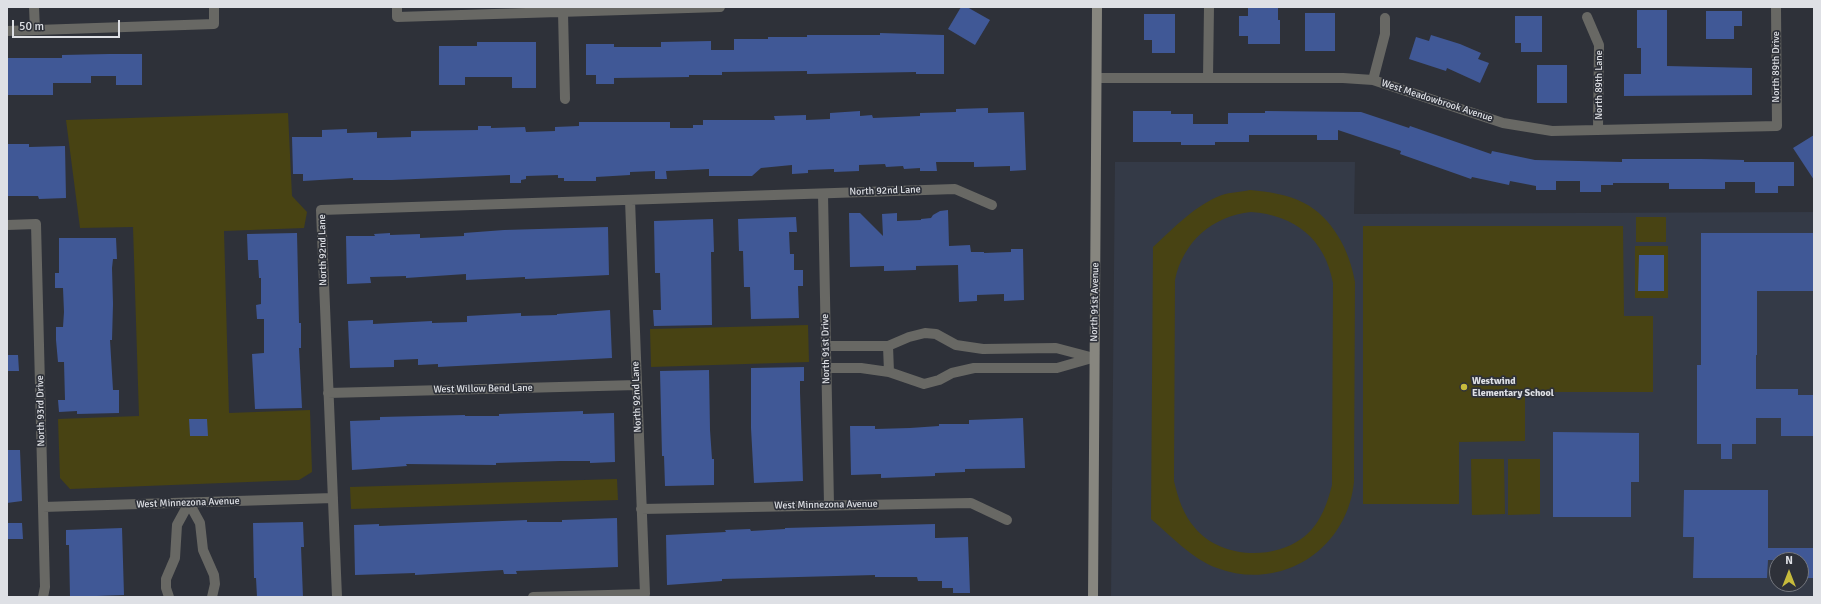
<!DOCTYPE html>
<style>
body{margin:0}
#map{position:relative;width:1821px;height:604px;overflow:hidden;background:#2e3139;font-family:Signika,sans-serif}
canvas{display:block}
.frame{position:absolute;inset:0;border:8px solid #dee0e5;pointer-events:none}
.north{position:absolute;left:1769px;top:552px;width:40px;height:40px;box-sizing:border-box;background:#2e3139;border:1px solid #74777e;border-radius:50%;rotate:0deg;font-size:11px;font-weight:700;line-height:16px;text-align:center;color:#dee0e5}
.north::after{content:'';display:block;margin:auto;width:14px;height:18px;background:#c7bb3c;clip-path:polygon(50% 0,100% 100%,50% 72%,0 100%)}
.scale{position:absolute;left:12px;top:20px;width:108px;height:18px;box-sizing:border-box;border:2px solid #dee0e5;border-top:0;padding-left:5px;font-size:12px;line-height:14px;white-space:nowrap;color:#dee0e5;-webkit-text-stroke:3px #2e3139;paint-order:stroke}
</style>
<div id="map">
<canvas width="1821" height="604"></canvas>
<div class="frame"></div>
<div class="north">N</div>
<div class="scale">50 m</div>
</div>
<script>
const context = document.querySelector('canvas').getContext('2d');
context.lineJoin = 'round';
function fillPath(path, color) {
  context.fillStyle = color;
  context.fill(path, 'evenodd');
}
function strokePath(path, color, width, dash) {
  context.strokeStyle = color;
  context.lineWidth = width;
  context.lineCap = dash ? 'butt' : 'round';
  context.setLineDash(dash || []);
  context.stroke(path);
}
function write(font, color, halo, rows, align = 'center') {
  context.font = font + ' Signika,sans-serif';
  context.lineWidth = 3.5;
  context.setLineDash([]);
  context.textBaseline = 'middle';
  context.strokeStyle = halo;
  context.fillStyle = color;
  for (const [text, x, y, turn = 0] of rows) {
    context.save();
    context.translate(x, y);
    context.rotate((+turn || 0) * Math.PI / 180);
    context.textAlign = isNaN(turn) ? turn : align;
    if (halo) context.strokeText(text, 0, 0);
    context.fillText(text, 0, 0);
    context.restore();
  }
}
fillPath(new Path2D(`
 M1115 162H1355L1354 214 1814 212V597H1111ZM1777 560H1801V584H1777Z`), '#343a47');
fillPath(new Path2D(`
 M288 113 292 196 307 212 304 228 224 231 229 413 310 410 312 472 299 480 70 489 60 478 58 419 139 416 133 227 80 228 66 120Z
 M1250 190C1268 192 1288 194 1304 203 1332 217 1350 251 1355 282L1354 482C1347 550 1281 592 1217 568 1192 559 1171 536 1151 519L1153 247C1174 228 1195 205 1222 195 1231 192 1241 192 1250 190ZM1251 212C1295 215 1325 239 1333 283L1332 485C1327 505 1319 527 1301 539 1270 561 1219 557 1195 528 1183 514 1178 498 1174 481L1175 280C1183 242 1212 216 1251 212Z
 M1636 217H1666V242H1636Z
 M1363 226H1623L1624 316H1653V392H1525V441L1459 442V504H1363Z
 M1635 246H1668V298H1635Z
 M808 325 809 362 651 367 650 329Z
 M1471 459H1504L1505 514 1472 515Z
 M1508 459H1540V514L1508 515Z
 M617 479 618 500 351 509 350 487Z`), '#484313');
fillPath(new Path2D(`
 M961 7H967L990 20 975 45 948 29Z
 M1248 7H1278V20H1280V44H1248V36H1239V16H1248Z
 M1637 10H1667V66L1752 68V95L1624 96V74H1641V48H1637Z
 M1706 11H1742V26H1734V39H1706Z
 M1305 13H1335V51H1305Z
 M1144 14H1175V53H1152V40H1144Z
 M1515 16H1542V52H1521V43H1515Z
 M880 33 944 35V74H916V72L807 74V71L722 72V75H689V77L614 78V84H596V75H586V44H614V47H661V42L711 41V50H734V39H768V37H807V35H880Z
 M1431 35 1460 44 1481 53 1478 59 1489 63 1480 83 1447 68 1446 71 1409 59 1416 37 1429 41Z
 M477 42H536V88H512V77H465V85H439V46H477Z
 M109 54H142V85H116V76H91V83H53V95H7V58H62V55Z
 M1537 65H1567V103H1537Z
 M988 108V113L1024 112 1026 170 1010 171V166L974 167V162H936L937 171H920V168L904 169 903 166 886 167 885 164 859 165V171L834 172V169L808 170V173L792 174V165L761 168 752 176H709V169L666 171 667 179H655V171L630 172V175L596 177V181H564V178H558V175L526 176V179L521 180V183H510V175L392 180H353V178L303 181V174H293L292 137H322V130L347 129V133L377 132V138L411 137V131L478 130V126H491V128L525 127 526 132 555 131V127L579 126V122H670V128H693V125H703V120H775L774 116 806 115V120L830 119V113L860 111V116L872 115 873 118 920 116V113L956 112V109Z
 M1133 111H1171V114H1193V124H1228V113H1265V111L1361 112 1409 128 1410 126 1491 154 1492 151 1535 160 1622 162V159H1702L1744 160V162H1794V186H1778V193H1755V182H1725V189H1669V183H1613V185H1601V192H1580V181H1556V190H1536V186L1510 181 1509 185 1472 177 1471 179 1400 154 1401 151 1338 130V140H1317V135H1249V142H1215V145H1181V142H1133Z
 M1814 135V180L1793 148Z
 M7 144H29V147L65 146 66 198 39 199 38 196H7Z
 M948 210 949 246 970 245 971 252H984V253L1011 252V249H1023L1024 300 1004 301V294L977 295V301L959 302 958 265 916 266V270L884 271V266L850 267 849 213H860L883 236 882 214 897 213V221L921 220V219L931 218 933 215 940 211Z
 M796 217 797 232H789L790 254H794V270H803V286H798L799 318 751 319 750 287H744L743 251H739L738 219Z
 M713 219 714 252H711L712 325 654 326 653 310H661L660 273H655L654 221Z
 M608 227 609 275 525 279V277L466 280V274L406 278V276L370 277 371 283 347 284 346 236H375L374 234 390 233V235L420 234V238L464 236V233L504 230Z
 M297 233 299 323H301V348H299L302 408 255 409 252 354 264 353V319H257L256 305 261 304V278H259L258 260H248L247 234Z
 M1701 233H1814V291H1757V355H1756V389H1798V395H1814V436H1781V418H1756V444H1732V459H1721V444H1697V365H1701Z
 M59 238H116L117 259H113L112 268 113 304 112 340H110L113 390H119V413L77 414V411L59 412 58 400H65L64 362H58L56 340V327H63L64 312 63 288H55V273H59Z
 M1639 255H1664V291H1638Z
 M610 310 612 358 438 367V364L418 365V359L394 360V367L350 368 348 321 373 320V324L432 321V323L467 322V316L521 313V316L557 315V314Z
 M7 355H18L19 371H7Z
 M804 367V381H800V392L803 481 754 483 751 428V368Z
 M709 370 710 430 712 459H714V485L665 486 664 456H662L660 371Z
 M583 411V414L614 413 615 462 590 463V461H560L496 463V465L406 464 407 466 352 470 350 421 380 420V417L465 415V416H499V414Z
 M1023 418 1025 468 965 469V472L935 473V476L881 478V474L851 475 850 426H875V429L910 428 939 426V424H969V420Z
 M189 419H207L208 436H190Z
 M1553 432 1639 433V482H1631V517H1553Z
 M7 450H20L22 501 7 503Z
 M1684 490H1768V548H1814V578H1801V560H1768L1767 578H1693L1694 537H1683Z
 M617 518 618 567 516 571 517 574H504L503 570 415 575V573L355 575 354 525 379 524V526L527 520V522H562V520Z
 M303 522 304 547H301L303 597H257L256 578H254L253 523Z
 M7 523H22L23 539H7Z
 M935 524V538L968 537 970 593H953V588H942V581H918L917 577H875V575L722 579V581L667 585 666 535 726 532 725 530 750 529 751 531 785 529V528Z
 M122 528 124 595 70 597 69 545H66V530Z`), '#405896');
strokePath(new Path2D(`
 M34 7 35 30
 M397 7V17L720 7
 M563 12 565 99
 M1587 17 1599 45 1598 130
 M7 31 214 24V7
 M1097 78H1343L1373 80 1503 123 1552 131 1777 126 1776 7
 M1208 78 1209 7
 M1373 80 1385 34V18
 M823 194 829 505
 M7 225 36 224 45 587 43 597
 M826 346H888L909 337 925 333 936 334 956 345 983 349 1056 348 1094 358
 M888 346 889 372
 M826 368H861L889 372 924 384 939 380 952 373 974 368H1057L1092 358
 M328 393 637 385
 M189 503 200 523 203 550 214 575 215 584 212 597
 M43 507 333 498
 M641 509 971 503 1007 520
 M169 597 166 588V579L175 558 177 525 189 503
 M337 597 321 210 955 189 992 205
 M533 597 645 594 630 200`), '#686864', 10);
strokePath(new Path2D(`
 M1093 597 1097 7`), '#87867f', 10);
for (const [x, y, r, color] of [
 [1464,387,4,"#c7bb3c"]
]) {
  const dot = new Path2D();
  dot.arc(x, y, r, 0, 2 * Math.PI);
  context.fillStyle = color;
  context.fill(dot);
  strokePath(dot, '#2e3139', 1.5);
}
write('10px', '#dee0e5', '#2e3139', [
 ["North 89th Drive",1776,67,-90],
 ["North 89th Lane",1599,85,-90],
 ["West Meadowbrook Avenue",1437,101,18],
 ["North 92nd Lane",885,191,-2],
 ["North 92nd Lane",323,250,-91],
 ["North 91st Avenue",1095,302,-89],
 ["North 91st Drive",826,349,-91],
 ["West Willow Bend Lane",483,389,-1],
 ["North 92nd Lane",637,397,-92],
 ["North 93rd Drive",41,411,-91],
 ["West Minnezona Avenue",188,503,-2],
 ["West Minnezona Avenue",826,505,-1]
]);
write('bold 10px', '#dee0e5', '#2e3139', [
 ["Westwind",1472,381],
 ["Elementary School",1472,393]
], 'left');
</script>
